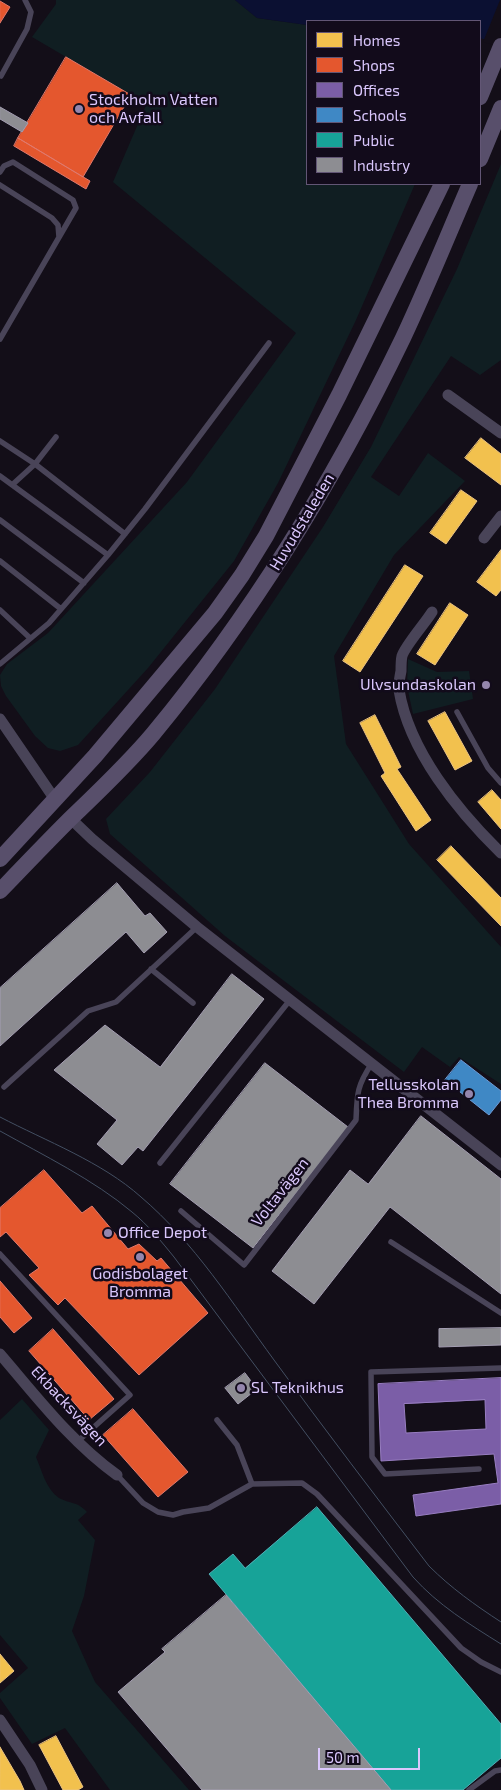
<!DOCTYPE html>
<meta charset="utf-8">
<style>
body{margin:0}
#map{position:relative;width:501px;height:1790px;overflow:hidden;background:#130e18;font-family:"Exo 2",sans-serif}
canvas{display:block}
.legend{position:absolute;left:306px;top:20px;width:175px;height:165px;box-sizing:border-box;background:#120b1b;border:1px solid #625675;margin:0;padding:6px 9px;list-style:none;font-size:15px;color:#dac7fd}
.legend li{display:flex;align-items:center;gap:10px;height:25px}
.legend b{width:25px;border:1px solid #625675}
.scale{position:absolute;left:318px;top:1748px;width:102px;height:22px;box-sizing:border-box;border:2px solid #dac7fd;border-top:0;padding-left:6px;font-size:15px;line-height:18px;white-space:nowrap;color:#dac7fd;-webkit-text-stroke:4px #120b1b;paint-order:stroke}
</style>
<div id="map">
<canvas width="501" height="1790"></canvas>
<ul class="legend">
<li><b style="height:14px;background:#f2c14e"></b>Homes</li>
<li><b style="height:14px;background:#e4572e"></b>Shops</li>
<li><b style="height:14px;background:#7b5ea7"></b>Offices</li>
<li><b style="height:14px;background:#3f88c5"></b>Schools</li>
<li><b style="height:14px;background:#17a398"></b>Public</li>
<li><b style="height:14px;background:#8d8d92"></b>Industry</li>
</ul>
<div class="scale">50 m</div>
</div>
<script>
const context = document.querySelector('canvas').getContext('2d');
context.lineJoin = 'round';
function fillPath(path, color) {
  context.fillStyle = color;
  context.fill(path, 'evenodd');
}
function strokePath(path, color, width, dash) {
  context.strokeStyle = color;
  context.lineWidth = width;
  context.lineCap = dash ? 'butt' : 'round';
  context.setLineDash(dash || []);
  context.stroke(path);
}
function write(font, color, halo, rows, align = 'center') {
  context.font = font + ' "Exo 2",sans-serif';
  context.lineWidth = 5;
  context.setLineDash([]);
  context.textBaseline = 'middle';
  context.strokeStyle = halo;
  context.fillStyle = color;
  for (const [text, x, y, turn = 0] of rows) {
    context.save();
    context.translate(x, y);
    context.rotate((+turn || 0) * Math.PI / 180);
    context.textAlign = isNaN(turn) ? turn : align;
    if (halo) context.strokeText(text, 0, 0);
    context.fillText(text, 0, 0);
    context.restore();
  }
}
fillPath(new Path2D(`
 M56 0H235L257 18 307 25V184H415L356 320 278 483 234 561 148 668 78 745 60 751 48 748 35 736 6 696 1 686 0 675 7 664 48 633 187 482 296 333 113 182 147 103 131 95 32 37 56 4Z
 M501 164V360L480 375 451 356 371 477 399 496 428 453 465 481 394 555 334 656 346 744 409 844 501 947V1084L459 1057 450 1067 422 1047 404 1072 225 936 110 834 106 819 150 772 215 689 323 527 371 447 457 269Z
 M408 659 437 672 469 671 473 699 413 714 407 686Z
 M22 1399 49 1430 36 1457C42 1471 46 1489 59 1498 70 1504 77 1501 87 1512L78 1520 95 1540 84 1596 72 1631 95 1682 189 1790H110L65 1728 32 1744 0 1698V1693L28 1668 0 1635V1420Z`), '#101e22');
fillPath(new Path2D(`
 M235 0H501V45L480 38V21H307V25L257 18Z`), '#0b1032');
fillPath(new Path2D(`
 M500 0H501V47L483 42Z`), '#130e18');
const homes = new Path2D(`
 M481 438 501 454V485L465 458Z
 M461 490 477 501 446 544 430 533Z
 M501 550V590L496 596 477 582Z
 M405 565 423 576 360 672 343 661Z
 M450 603 468 615 435 665 417 654Z
 M445 712 472 761 455 770 428 721Z
 M375 715 401 767 397 769 431 820 416 831 381 776 385 773 360 723Z
 M492 790 501 800V829L478 802Z
 M451 846 501 898V926L437 860Z
 M0 1654 14 1671 0 1683Z
 M56 1736 83 1787 78 1790H63L39 1745Z
 M0 1747 20 1781 24 1790H0Z`);
fillPath(homes, '#f2c14e');
strokePath(homes, '#ebc382', 1);
const shops = new Path2D(`
 M0 1 10 7 0 23Z
 M66 57 131 95 83 177 18 138Z
 M18 138 90 181 86 189 14 146Z
 M44 1170 82 1213 92 1206 128 1249 139 1244 157 1261 161 1258 208 1313 139 1375 65 1298 58 1305 29 1275 39 1268 6 1232 0 1237V1208Z
 M0 1281 32 1318 14 1333 0 1317Z
 M53 1329 114 1399 89 1420 29 1351Z
 M133 1409 188 1472 158 1497 103 1435Z`);
fillPath(shops, '#e4572e');
strokePath(shops, '#e1796c', 1);
const offices = new Path2D(`
 M501 1378V1504L416 1516 413 1495 498 1483 494 1454 381 1461 378 1384ZM485 1400 486 1429 406 1433 404 1404Z`);
fillPath(offices, '#7b5ea7');
strokePath(offices, '#987ec1', 1);
const schools = new Path2D(`
 M461 1060 501 1091V1100L489 1115 445 1080Z`);
fillPath(schools, '#3f88c5');
strokePath(schools, '#6e9bd6', 1);
const public = new Path2D(`
 M317 1507 501 1724V1758L463 1790H391L209 1574 233 1554 245 1568Z`);
fillPath(public, '#17a398');
strokePath(public, '#52aeb6', 1);
const industry = new Path2D(`
 M0 107 28 123 22 132 0 119Z
 M117 883 145 916 150 913 167 932 144 953 126 932 0 1046V988Z
 M232 974 264 999 143 1151 138 1147 122 1165 97 1144 117 1120 54 1070 105 1025 160 1067Z
 M265 1063 348 1127 253 1248 170 1184Z
 M421 1116 501 1179V1294L390 1207 314 1304 272 1271 350 1170 368 1184Z
 M501 1328V1345L439 1347V1329Z
 M245 1373 257 1389 238 1404 225 1388Z
 M226 1595 391 1790H202L118 1692 165 1652 162 1649Z`);
fillPath(industry, '#8d8d92');
strokePath(industry, '#a49eb2', 1);
strokePath(new Path2D(`
 M1 76 27 29 31 12 25 0
 M0 172 4 166 13 162 73 200 76 208 0 339
 M0 185 52 218 58 225 59 237
 M0 441 35 464 125 534
 M0 476 108 555
 M12 485 35 464 56 437
 M0 520 84 583
 M0 561 61 609
 M0 610 30 638
 M0 664 49 623 108 555 145 509 269 343
 M457 712 488 768 501 783
 M151 969 193 1003
 M4 1087 88 1011 116 1002 197 927
 M160 1163 290 1000
 M181 1211 244 1265 356 1120C357 1093 357 1086 372 1063
 M391 1242 501 1313
 M0 1254 130 1395 77 1442
 M217 1420 237 1445 252 1484
 M479 1469 385 1474 372 1457 371 1372 501 1368
 M117 1475 143 1503 158 1512 173 1515 183 1512 209 1508 252 1484 302 1483 317 1494 461 1648 481 1662 501 1672
 M469 1790 495 1771 501 1770`), '#494458', 5.5);
strokePath(new Path2D(`
 M448 395 501 433
 M484 538 501 516
 M432 612C426 622 405 646 402 656 401 660 401 666 401 671 400 677 398 684 399 690 409 751 458 811 501 853
 M0 719 56 801
 M70 818 92 839 197 927 501 1165
 M0 1354C37 1397 71 1442 117 1475
 M0 1720 30 1765 42 1790`), '#494458', 11);
strokePath(new Path2D(`
 M480 97 501 46
 M480 159 501 108
 M0 859 95 756 215 613 242 575 266 536 339 395 442 184
 M0 891C23 867 46 843 69 820 98 792 127 765 153 734 253 613 335 479 403 338 427 287 448 235 470 184`), '#584f6b', 16);
strokePath(new Path2D(`
 M0 1117C46 1141 102 1162 141 1197 194 1242 233 1304 274 1360 325 1430 377 1498 429 1566 451 1588 475 1605 501 1622
 M0 1131C43 1155 94 1180 132 1212 148 1225 161 1241 174 1257L413 1577C438 1605 469 1624 501 1644`), '#434f62', 1);
for (const [x, y, r, color] of [
 [79,109,5,"#9486ad"],
 [486,685,5,"#9486ad"],
 [469,1094,5,"#9486ad"],
 [108,1233,5,"#9486ad"],
 [140,1257,5,"#9486ad"],
 [241,1388,5,"#9486ad"]
]) {
  const dot = new Path2D();
  dot.arc(x, y, r, 0, 2 * Math.PI);
  context.fillStyle = color;
  context.fill(dot);
  strokePath(dot, '#120b1b', 2);
}
write('16px', '#dac7fd', '#120b1b', [
 ["Stockholm Vatten",89,100],
 ["och Avfall",89,118],
 ["Ulvsundaskolan",476,685,"right"],
 ["Tellusskolan",459,1085,"right"],
 ["Thea Bromma",459,1103,"right"],
 ["Office Depot",118,1233],
 ["Godisbolaget",140,1274,"center"],
 ["Bromma",140,1292,"center"],
 ["SL Teknikhus",251,1388]
], 'left');
write('16px', '#dac7fd', '#120b1b', [
 ["Huvudstaleden",302,522,-59],
 ["Voltavägen",280,1192,-52],
 ["Ekbacksvägen",69,1406,47]
]);
</script>
